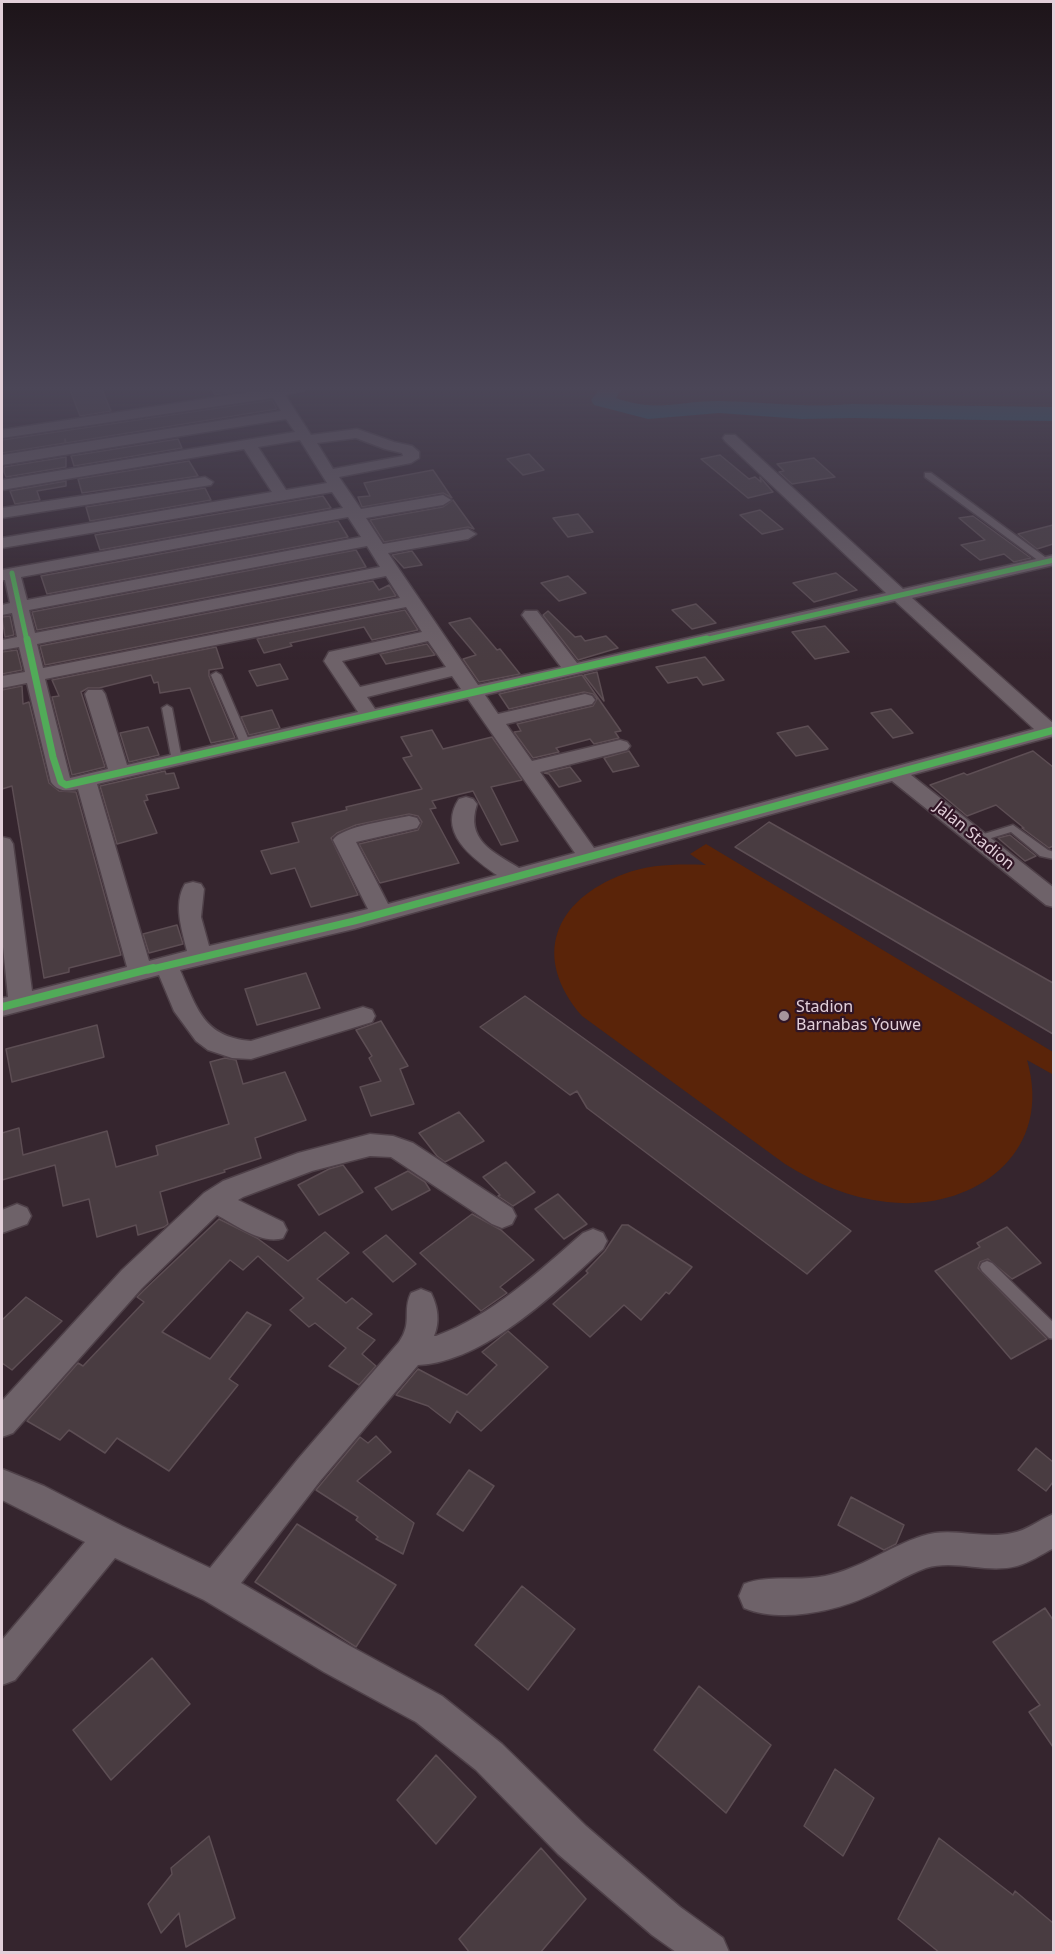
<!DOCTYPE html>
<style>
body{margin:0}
#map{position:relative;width:1055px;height:1954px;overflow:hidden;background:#35252e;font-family:"Noto Sans",sans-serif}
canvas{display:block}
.frame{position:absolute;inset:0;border:3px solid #e2cfd9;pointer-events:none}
</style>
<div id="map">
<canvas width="1055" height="1954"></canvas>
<div class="frame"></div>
</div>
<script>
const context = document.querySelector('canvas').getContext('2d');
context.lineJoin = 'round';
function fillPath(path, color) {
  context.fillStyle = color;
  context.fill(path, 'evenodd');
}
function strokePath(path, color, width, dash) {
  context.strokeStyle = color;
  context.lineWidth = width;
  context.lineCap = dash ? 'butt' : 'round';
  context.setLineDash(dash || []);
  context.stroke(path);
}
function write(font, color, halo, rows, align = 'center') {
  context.font = font + ' "Noto Sans",sans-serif';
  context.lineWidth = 4.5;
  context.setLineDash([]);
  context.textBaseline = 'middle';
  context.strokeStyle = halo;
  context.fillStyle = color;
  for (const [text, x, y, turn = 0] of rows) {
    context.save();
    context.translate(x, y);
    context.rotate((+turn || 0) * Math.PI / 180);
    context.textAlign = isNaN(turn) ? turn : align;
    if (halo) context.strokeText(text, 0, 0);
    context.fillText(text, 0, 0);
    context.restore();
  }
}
fillPath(new Path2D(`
 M706 844 1053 1052 1052 1074 1027 1060C1055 1157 969 1212 887 1202 850 1198 817 1184 785 1164L582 1016C531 957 554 900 624 874 651 864 678 864 706 865L690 854Z`), '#5a2409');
fillPath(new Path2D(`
 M601 387H623L616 398C658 413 681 400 722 401 765 402 808 408 852 404L1054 407V421L852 418 802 419 719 413 648 419 594 405 591 400Z`), '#0a637d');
const building = new Path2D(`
 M89 387H101L111 411 80 416 70 390Z
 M210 387H268L215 395Z
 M272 400 277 409 66 443 65 439V443L2 453V440Z
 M178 439 182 448 74 466 71 456Z
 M529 454 544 470 523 475 507 459Z
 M720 455 749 479 755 477 761 482 760 477 773 492 748 498 701 459Z
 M66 457V467L6 477 4 472V467Z
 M814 458 835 477 792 484 779 472 784 471 777 464Z
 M189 461 198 476 82 493 78 479Z
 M433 470 452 498 443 493 362 507 358 497 370 496 364 483Z
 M66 481V486L37 491 40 500 15 504 10 491Z
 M205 488 211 500 90 521 86 507Z
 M323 496 331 508 100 550 95 535Z
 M453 500 474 529 468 527 384 542 370 520 443 507Z
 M760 510 783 529 762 534 740 515Z
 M578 514 593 532 568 537 553 518Z
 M973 516 1028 556 1031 558 1014 562 1004 554 980 560 961 545 985 540 959 518Z
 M338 521 348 537 47 594 41 576Z
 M1053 525V544L1037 549 1018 534Z
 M356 550 366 567 37 630 32 612Z
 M412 551 422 565 404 568 392 555Z
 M836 573 857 590 814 602 793 583Z
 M568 576 586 593 559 601 541 583Z
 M373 581 379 590 389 585 396 596 45 665 40 646Z
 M696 604 716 623 692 629 672 610Z
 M405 610 418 630 372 640 364 627 290 643 292 646 264 653 257 639Z
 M548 611 575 637 581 636 585 641 606 636 618 648 578 660 543 615Z
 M10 616 14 635 5 637 2 617Z
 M470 618 497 650 500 649 520 674 479 682 463 659 476 655 449 623Z
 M825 626 849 652 815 659 792 632Z
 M427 644 435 655 386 664 380 654Z
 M216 647 223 668 209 670V676L235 738 211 743 190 688 160 693 158 682 154 683 151 675 99 688H88L81 692 105 767 72 775 52 697 59 696 52 680Z
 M17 650 22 670 2 674V652Z
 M705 657 724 680 703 685 697 677 668 683 656 667Z
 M280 664 288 679 257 686 249 671Z
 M597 672 604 701 584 675Z
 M582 675 621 731 615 732 619 738 594 744 590 739 556 748 559 752 533 758 514 732 521 731 517 724 593 706 597 699 593 694 584 692 509 709 499 694Z
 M22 686 23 704 29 702 49 783 59 791 76 792 121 955 69 968V972L44 978 12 786 2 789V690Z
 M891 709 913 733 893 738 871 713Z
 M272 710 280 728 249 735 241 717Z
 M808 726 828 749 796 756 777 733Z
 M148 727 159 755 129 762 120 733Z
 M432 730 443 749 492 737 522 780 491 787 518 841 501 845 473 791 432 801 436 808 430 809 459 863 380 883 359 844 418 830 422 822 418 816 409 814 356 825 337 833 331 838 358 895 311 907 295 868 271 874 261 851 299 842 292 823 347 810 346 807 422 789 403 758 412 756 401 737Z
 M629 751 639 766 613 772 604 758Z
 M1033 751 1053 767V846L1049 848 1022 828H1024L996 805 967 816 930 785 964 773 967 775Z
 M570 767 581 781 559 787 549 774 544 773Z
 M165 771 166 774 174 773 179 788 146 795 148 800 144 801 157 833 117 844 100 786Z
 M769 822 1053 983V1034L735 847Z
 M1010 835 1036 856 1025 861 998 838Z
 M177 925 183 944 149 953 143 934Z
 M306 973 320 1008 257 1025 245 989Z
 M525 996 851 1231 807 1274 587 1108 577 1091 570 1095 480 1027Z
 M381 1021 408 1066 400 1069 414 1104 371 1116 360 1087 381 1081 369 1058 372 1056 356 1030Z
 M97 1025 104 1057 12 1082 6 1049Z
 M225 1058 236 1060 243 1084 285 1072 306 1120 255 1138 261 1158 224 1170 225 1172 160 1192 168 1224 164 1227 138 1235 136 1225 97 1237 89 1199 63 1206 55 1165 2 1180V1133L19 1128 23 1155 107 1131 116 1167 158 1155 156 1146 229 1124 210 1062Z
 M459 1112 484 1141 445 1162 437 1156 419 1133Z
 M506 1162 535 1192 513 1206 498 1196 500 1195 483 1177Z
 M343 1165 363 1192 319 1215 298 1185 329 1169Z
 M408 1171 425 1182 430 1190 392 1210 375 1188Z
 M558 1194 587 1224 564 1239 535 1209Z
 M472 1214 501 1230 534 1260 500 1287 507 1293 481 1311 420 1253Z
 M219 1219 257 1238 288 1261 325 1232 349 1253 317 1279 346 1303 352 1298 372 1314 357 1328 375 1340 362 1354 376 1366 359 1385 329 1366 346 1348 315 1323 309 1327 290 1310 304 1298 258 1256 243 1270 230 1260 162 1332 210 1359 247 1312 271 1325 229 1379 238 1385 169 1471 117 1438 105 1453 69 1430 60 1440 27 1421 78 1363 83 1366 144 1302 137 1297 144 1290Z
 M622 1225H628L692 1267 669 1294 666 1292 641 1320 624 1305 590 1337 553 1304 588 1273 586 1271 605 1251Z
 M1007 1227 1041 1263 1012 1279 988 1259 980 1262 978 1268 1047 1339 1011 1359 935 1271 980 1247 977 1243Z
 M386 1235 416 1264 393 1282 363 1252Z
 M26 1297 62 1321 12 1370 2 1363V1320Z
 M508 1331 548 1367 481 1431 457 1411 450 1423 428 1406 396 1395 418 1369 467 1395 497 1365 482 1352Z
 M376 1436 391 1452 357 1481 414 1523 403 1554 376 1539 378 1537 356 1520 358 1517 316 1490 360 1437 368 1443Z
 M1036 1448 1053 1462V1482L1046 1491 1018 1470Z
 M469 1470 494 1486 463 1531 437 1514Z
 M851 1497 904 1525 896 1544 884 1550 838 1525Z
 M297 1524 396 1585 356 1647 255 1582Z
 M522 1586 575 1629 528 1690 475 1645Z
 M1045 1608 1053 1620V1747L1029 1712 1040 1705 993 1642Z
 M152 1658 190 1704 111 1780 73 1730Z
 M699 1686 771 1745 726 1813 654 1750Z
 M436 1755 476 1797 436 1844 397 1800Z
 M835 1769 874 1798 843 1856 804 1826Z
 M209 1836 235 1918 186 1947 179 1913 161 1933 148 1904 172 1874 171 1868Z
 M939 1838 1013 1895 1015 1891 1053 1923V1953H940L898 1919Z
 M541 1848 586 1899 540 1953H470L459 1939Z`);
fillPath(building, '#493c41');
strokePath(building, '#5d4e54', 1.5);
const lane = new Path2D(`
 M925 473H931L1049 560V564H1043L925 477Z
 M216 672 221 675 251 745 250 747 246 748 241 745 211 675Z
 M167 705 172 708 182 761 177 764 172 761 162 708Z
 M1013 825 1048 850 1054 852V859L1040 856 1011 832 978 842 973 839 974 837Z
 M987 1261 992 1263 1054 1323V1339L1049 1338 982 1271 980 1267 982 1263Z`);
const street = new Path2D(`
 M283 387H306L304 390 285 395 311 435 357 429 394 442 412 446 419 452V458L411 463 339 477 361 509 443 495 451 500 443 505 366 518 383 544 468 529 476 534 468 539 388 553 478 685 561 667 522 615 525 611H537L577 663 886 593 725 441 723 438 725 435H735L903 589 1054 555V565L912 598 1054 724V736L911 775 1054 888V907L1046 905 892 781 354 929 180 970C197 1008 203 1037 251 1041L363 1007 372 1010 375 1016 372 1022 251 1059 232 1058 208 1050 196 1041 174 1011 159 975 2 1016V998L8 997 2 937V837L10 839 13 844 32 991 127 967 78 789C67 791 58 792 51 782L27 683 2 688V676L25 672 19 647 2 650V640L17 637 12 613 2 615V605L10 603 5 580H2V570L343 508 332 492 2 548V538L272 492 244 449 2 490V480L295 432 286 419 2 465V455L281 411 273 398 2 438V430ZM356 438 385 449 402 453 403 456 333 469 317 443ZM300 440 327 483 286 490 258 447ZM348 517 361 537 27 600 21 577ZM367 546 380 567 35 633 29 610ZM386 576 400 598 43 668 37 644ZM895 601 1034 729 594 848 540 772 627 750 630 746 627 742 620 740 532 761 506 724 592 704 595 700 592 696 585 694 498 714 485 695ZM406 607 422 632 329 652 324 661 358 712 127 765 105 694 102 690H88L85 694 108 769 70 778 45 679ZM428 641 446 667 360 687 342 661ZM452 676 461 689 375 709 367 697ZM468 699 575 853 519 868C493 852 465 840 477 804L473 799 466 797 459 799C437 832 472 858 497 875L388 904 356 842 417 828 420 823 417 818 409 816C392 820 342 826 333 840L368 909 209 946 201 917 204 889 201 884 193 882 185 884C173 904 182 930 187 951L149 961 97 784Z
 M205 477 213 482 211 485 2 518V508Z
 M370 1134 393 1136 413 1143 512 1208 516 1216 512 1224 502 1228 492 1224 391 1157 370 1156 312 1171 243 1197 238 1200 283 1222 287 1230 283 1238C262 1245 236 1225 217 1215L142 1288 13 1433 2 1437V1401L122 1270 204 1193 223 1181 298 1153Z
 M17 1204 27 1208 31 1216 27 1224 2 1233V1210Z
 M593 1229 603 1233 607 1241 603 1249C556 1292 485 1362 418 1365L320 1481 241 1583 350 1646 442 1696 502 1744 586 1826 680 1907 723 1938 729 1952H676L652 1935 558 1854 476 1770 416 1722 324 1672 204 1600 115 1558 15 1680 2 1685V1640L85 1542 2 1500V1469L44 1486 122 1526 210 1568 298 1459 399 1342C413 1322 402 1311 411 1293L421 1289 431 1293C438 1307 440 1322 434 1336H436C493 1315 538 1272 583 1233Z
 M1054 1514V1548C1042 1554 1029 1563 1017 1566 987 1574 955 1559 926 1568 906 1575 887 1588 868 1596 834 1612 780 1623 744 1608L739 1596 744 1584C769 1574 798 1582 825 1576 860 1569 888 1547 922 1536 952 1526 982 1540 1012 1533 1026 1531 1040 1519 1054 1514Z`);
strokePath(lane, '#4f4149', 3);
strokePath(street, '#4f4149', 3);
fillPath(lane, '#6e6269');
fillPath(street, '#6e6269');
strokePath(new Path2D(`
 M12 573 27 641
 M700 641 1054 560`), '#51ab58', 5);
strokePath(new Path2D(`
 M27 639 53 757 61 782 66 785 707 639
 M148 970 354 921 1054 730`), '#51ab58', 7);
strokePath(new Path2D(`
 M2 1007 153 968`), '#51ab58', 8);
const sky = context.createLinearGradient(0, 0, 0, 660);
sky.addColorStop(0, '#1d1419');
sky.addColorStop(0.59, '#4b4657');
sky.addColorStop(1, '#4b465700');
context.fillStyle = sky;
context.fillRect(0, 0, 1055, 660);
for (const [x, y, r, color] of [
 [784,1016,6,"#a5949d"]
]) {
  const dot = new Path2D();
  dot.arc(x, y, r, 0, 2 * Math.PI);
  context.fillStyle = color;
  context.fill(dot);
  strokePath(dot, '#301525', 2);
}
write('16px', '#e2cfd9', '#301525', [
 ["Jalan Stadion",974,836,39]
]);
write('16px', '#e2cfd9', '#301525', [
 ["Stadion",796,1007],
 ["Barnabas Youwe",796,1025]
], 'left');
</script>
